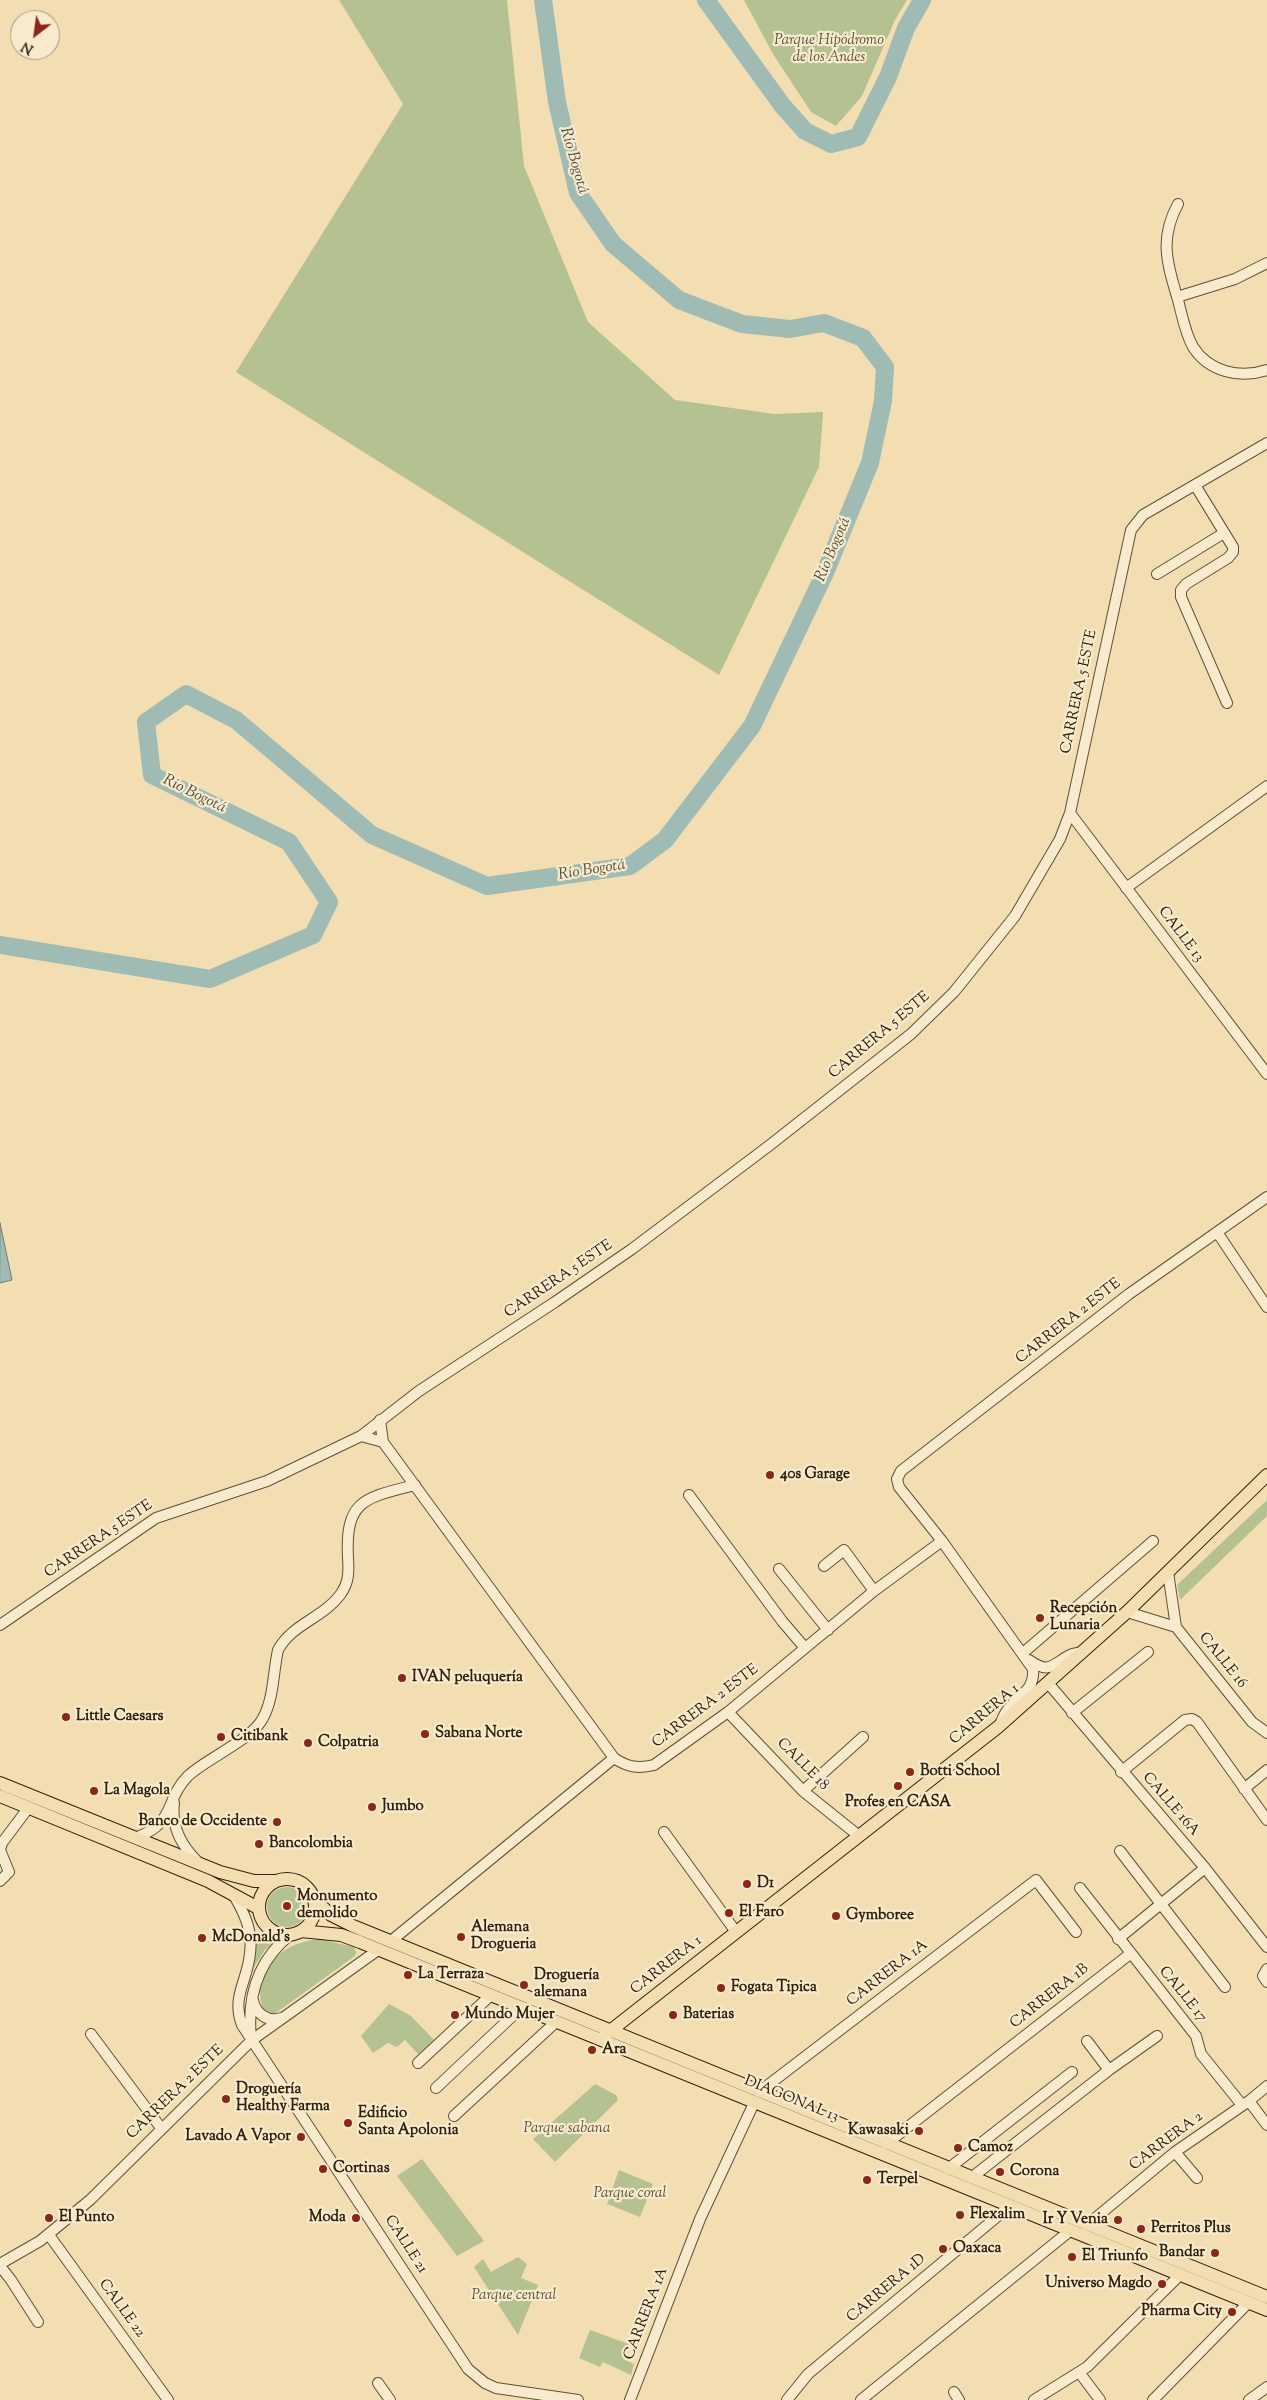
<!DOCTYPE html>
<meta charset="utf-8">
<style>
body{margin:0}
#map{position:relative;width:1267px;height:2400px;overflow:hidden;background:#f3deb2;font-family:"Sorts Mill Goudy",serif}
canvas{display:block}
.north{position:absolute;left:10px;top:10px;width:50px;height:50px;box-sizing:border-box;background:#f7eacd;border:1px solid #a79980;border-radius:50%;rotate:210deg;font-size:14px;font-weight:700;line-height:20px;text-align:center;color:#30200c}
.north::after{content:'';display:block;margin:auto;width:18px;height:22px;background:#8f2418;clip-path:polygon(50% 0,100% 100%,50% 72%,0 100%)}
</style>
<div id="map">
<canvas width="1267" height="2400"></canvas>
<div class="north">N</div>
</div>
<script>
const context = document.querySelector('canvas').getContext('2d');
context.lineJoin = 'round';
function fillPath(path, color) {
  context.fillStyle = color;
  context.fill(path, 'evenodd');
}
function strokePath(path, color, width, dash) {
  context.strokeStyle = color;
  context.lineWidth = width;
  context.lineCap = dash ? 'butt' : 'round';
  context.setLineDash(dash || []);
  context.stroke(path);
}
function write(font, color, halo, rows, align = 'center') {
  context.font = font + ' "Sorts Mill Goudy",serif';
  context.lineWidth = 4.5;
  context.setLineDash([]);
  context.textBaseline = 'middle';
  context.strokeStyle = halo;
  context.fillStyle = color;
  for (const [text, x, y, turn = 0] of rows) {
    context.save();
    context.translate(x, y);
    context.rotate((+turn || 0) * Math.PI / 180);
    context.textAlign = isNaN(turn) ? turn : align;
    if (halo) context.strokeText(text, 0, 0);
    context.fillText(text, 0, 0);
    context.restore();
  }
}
fillPath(new Path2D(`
 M339 0H507L524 166 588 322 675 400 775 414 823 412 819 467 719 675 236 372 403 104Z
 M744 0H907L895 20 862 96 836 126 811 112 773 54Z
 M1267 1500V1516L1180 1600 1177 1585Z
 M267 1907a20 20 0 1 1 40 0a20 20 0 1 1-40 0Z
 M255 1931 276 1941 265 1950 254 1967Z
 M319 1939 354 1947 356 1952 355 1956 273 2015 263 2013C262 2005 259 1995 260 1986 265 1956 292 1942 319 1939Z
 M389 2004 411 2016 435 2041 418 2054 405 2040 397 2047 388 2043 373 2053 361 2036Z
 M595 2084 616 2095 618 2100 555 2162 533 2139Z
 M422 2159 484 2241 457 2256 397 2176Z
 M619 2170 653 2184 640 2217 607 2204Z
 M518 2257 527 2264 521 2278 538 2285 518 2335 474 2267 483 2259 491 2272Z
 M590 2330 629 2344 623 2359 634 2364 631 2375 603 2362 600 2367 579 2358Z`), '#b4c291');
const water = new Path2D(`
 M0 1223 12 1280 0 1283Z`);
fillPath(water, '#9ebbb4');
strokePath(water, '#727d71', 1);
strokePath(new Path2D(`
 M706 0 782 105 805 131 831 144 858 137 888 77 906 28 922 0
 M0 945 210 979 313 935 329 902 289 842 152 775 146 722 186 694 236 720 372 835 487 886 630 866 665 840 752 726 824 575 870 463 883 401 885 367 863 338 824 323 790 329 742 324 679 300 613 244 578 193 557 102 543 0`), '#9ebbb4', 18);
const minor = new Path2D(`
 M1178 204C1159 239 1167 263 1178 300 1182 315 1185 333 1193 347 1209 372 1240 379 1267 370
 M1177 297 1235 279 1267 263
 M1195 485 1233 547V552L1228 558 1186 584 1181 590V597L1227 703
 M1157 574 1224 533
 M1070 813 1267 1074
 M1126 888 1267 786
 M1217 1232 1267 1307
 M380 1420 383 1442 614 1758C627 1767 638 1769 654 1765L728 1712 874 1591 942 1541
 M361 1436 383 1442
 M689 1495 782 1621 805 1648
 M824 1566 844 1550 874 1591
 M779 1569 828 1630
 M1168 1572 1176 1627 1252 1722 1267 1733
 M1127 1612 1176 1627
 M0 1625 156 1518 267 1481 361 1436 419 1391 555 1302 632 1249 770 1145 911 1034 954 992 1015 916 1060 839 1070 813 1131 530 1143 515 1267 443
 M1023 1653 1153 1541
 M1029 1660C1049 1674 1051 1666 1068 1656 1072 1653 1078 1653 1083 1652
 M1048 1683 1205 1868 1267 1947
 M728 1712 803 1791 859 1836
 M1072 1713 1148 1652
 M1001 1722C1003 1718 1005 1712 1009 1708 1020 1694 1035 1690 1033 1669L942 1541 899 1487 897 1479 901 1471 1129 1294 1267 1197
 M1121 1772 1185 1720 1192 1719 1197 1722 1267 1820
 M1244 1789 1267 1770
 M803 1791 863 1737
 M174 1803C171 1826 181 1845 197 1861
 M664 1832 736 1932
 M135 1838C177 1823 164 1800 188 1776 207 1758 252 1740 263 1718 274 1698 273 1672 278 1650 292 1624 323 1618 340 1595 349 1583 349 1572 348 1558 345 1500 364 1498 415 1485
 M0 1850 2 1843 29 1807
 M0 1850 9 1872 0 1881
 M1120 1851 1225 1987
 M1080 1888 1196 2036 1201 2054 1242 2105
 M233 1894C244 1912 253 1931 250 1953 248 1980 231 1997 242 2025L468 2369 485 2383 496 2388 578 2400
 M1118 1939 1205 1868
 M391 1941 614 1758
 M1267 1969 1263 1976 1267 1982
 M253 2000C255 2013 268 2023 281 2018
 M91 2034 161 2128
 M251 2039C247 1998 257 1961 290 1935
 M1087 2041 1109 2070
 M418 2063 491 1995
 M436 2088 522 2007
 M759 2092 1036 1880 1076 1932
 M1249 2101 1267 2125
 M454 2116 557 2021
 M886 2144 1130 1954
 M1175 2152 1197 2178
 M948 2169 1072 2072
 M971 2178 1109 2070 1157 2036
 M1087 2225 1175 2152 1249 2101 1267 2086
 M49 2235 168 2400
 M0 2264 40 2241 90 2200 252 2040 378 1950
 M0 2266 11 2280 38 2322
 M1082 2376 1100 2400
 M378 2383 390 2400
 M954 2392 959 2400
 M630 2400 700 2219 754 2103
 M787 2400 808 2374 1010 2206
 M861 2400 1071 2230
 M1034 2400 1087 2367 1180 2275
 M1153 2400 1249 2302
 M1249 2400 1267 2387`);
const major = new Path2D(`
 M0 1783 220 1872 254 1881H274
 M0 1796 208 1881 258 1908
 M259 1907a28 28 0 1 1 56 0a28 28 0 1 1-56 0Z
 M314 1899 331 1915 353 1926 1267 2297
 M301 1931 341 1935 360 1942 1267 2310
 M605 2035 998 1727 1127 1612 1267 1475`);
strokePath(minor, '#615036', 12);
strokePath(major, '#30200c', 14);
strokePath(minor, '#f7eacd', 10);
strokePath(major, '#f3deb2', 12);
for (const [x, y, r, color] of [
 [770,1475,5,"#8f2418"],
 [1040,1618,5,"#8f2418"],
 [402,1678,5,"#8f2418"],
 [66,1717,5,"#8f2418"],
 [425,1734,5,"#8f2418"],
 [221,1737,5,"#8f2418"],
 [308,1743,5,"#8f2418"],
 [910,1772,5,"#8f2418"],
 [898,1786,5,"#8f2418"],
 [94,1791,5,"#8f2418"],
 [372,1807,5,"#8f2418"],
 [277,1822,5,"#8f2418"],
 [259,1844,5,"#8f2418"],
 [747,1884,5,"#8f2418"],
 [287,1906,5,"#8f2418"],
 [729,1913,5,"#8f2418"],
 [836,1916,5,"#8f2418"],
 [461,1937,5,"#8f2418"],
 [202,1938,5,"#8f2418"],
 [408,1975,5,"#8f2418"],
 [524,1985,5,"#8f2418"],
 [721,1988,5,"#8f2418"],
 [455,2015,5,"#8f2418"],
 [673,2015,5,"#8f2418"],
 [592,2050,5,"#8f2418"],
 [226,2099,5,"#8f2418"],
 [348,2123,5,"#8f2418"],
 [919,2131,5,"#8f2418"],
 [301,2137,5,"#8f2418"],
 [958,2148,5,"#8f2418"],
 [323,2169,5,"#8f2418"],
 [1000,2172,5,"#8f2418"],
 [867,2180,5,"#8f2418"],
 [960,2215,5,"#8f2418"],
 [49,2218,5,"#8f2418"],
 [356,2218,5,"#8f2418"],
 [1118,2220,5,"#8f2418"],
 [1141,2229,5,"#8f2418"],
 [943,2249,5,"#8f2418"],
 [1215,2253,5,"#8f2418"],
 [1072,2257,5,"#8f2418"],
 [1162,2284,5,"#8f2418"],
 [1232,2312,5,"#8f2418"]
]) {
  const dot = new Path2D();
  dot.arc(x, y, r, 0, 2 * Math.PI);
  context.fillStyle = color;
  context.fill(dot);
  strokePath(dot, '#f7eacd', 2);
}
write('italic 15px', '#585134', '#f7eacd', [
 ["Parque Hipódromo",829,41],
 ["de los Andes",829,58],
 ["Parque sabana",567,2129],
 ["Parque coral",630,2194],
 ["Parque central",514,2296]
]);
write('15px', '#30200c', '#f7eacd', [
 ["CARRERA 5 ESTE",1080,692,-78],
 ["CALLE 13",1180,935,53],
 ["CARRERA 5 ESTE",880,1036,-40],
 ["CARRERA 5 ESTE",559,1280,-34],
 ["CARRERA 2 ESTE",1069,1322,-38],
 ["CARRERA 5 ESTE",99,1540,-34],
 ["CALLE 16",1222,1661,51],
 ["CARRERA 2 ESTE",706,1707,-37],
 ["CARRERA 1",985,1715,-40],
 ["CALLE 18",802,1765,45],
 ["CALLE 16A",1170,1805,49],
 ["CARRERA 1",667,1966,-38],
 ["CARRERA 1A",888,1974,-38],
 ["CALLE 17",1182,1995,51],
 ["CARRERA 1B",1050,1997,-38],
 ["CARRERA 2 ESTE",176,2093,-44],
 ["DIAGONAL 13",791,2100,22],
 ["CARRERA 2",1167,2142,-37],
 ["CALLE 21",405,2245,57],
 ["CARRERA 1D",887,2289,-40],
 ["CALLE 22",121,2309,54],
 ["CARRERA 1A",647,2314,-69]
]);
write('bold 15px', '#30200c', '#f7eacd', [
 ["40s Garage",780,1475],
 ["Recepción",1050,1609],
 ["Lunaria",1050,1626],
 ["IVAN peluquería",412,1678],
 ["Little Caesars",76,1717],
 ["Sabana Norte",435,1734],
 ["Citibank",231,1737],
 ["Colpatria",318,1743],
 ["Botti School",920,1772],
 ["La Magola",104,1791],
 ["Profes en CASA",898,1803,"center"],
 ["Jumbo",382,1807],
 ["Banco de Occidente",267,1822,"right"],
 ["Bancolombia",269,1844],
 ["D1",757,1884],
 ["Monumento",297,1897],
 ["demolido",297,1914],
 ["El Faro",739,1913],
 ["Gymboree",846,1916],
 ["Alemana",471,1928],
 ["Drogueria",471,1945],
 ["McDonald's",212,1938],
 ["La Terraza",418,1975],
 ["Droguería",534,1976],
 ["alemana",534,1993],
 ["Fogata Tipica",731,1988],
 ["Mundo Mujer",465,2015],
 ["Baterias",683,2015],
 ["Ara",602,2050],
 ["Droguería",236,2090],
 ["Healthy Farma",236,2107],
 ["Edificio",358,2114],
 ["Santa Apolonia",358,2131],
 ["Kawasaki",909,2131,"right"],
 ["Lavado A Vapor",291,2137,"right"],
 ["Camoz",968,2148],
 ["Cortinas",333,2169],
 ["Corona",1010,2172],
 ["Terpel",877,2180],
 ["Flexalim",970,2215],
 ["El Punto",59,2218],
 ["Moda",346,2218,"right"],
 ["Ir Y Venia",1108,2220,"right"],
 ["Perritos Plus",1151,2229],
 ["Oaxaca",953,2249],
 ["Bandar",1205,2253,"right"],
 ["El Triunfo",1082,2257],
 ["Universo Magdo",1152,2284,"right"],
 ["Pharma City",1222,2312,"right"]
], 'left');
write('italic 16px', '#514e3e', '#f7eacd', [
 ["Río Bogotá",573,161,74],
 ["Río Bogotá",834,550,-67],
 ["Río Bogotá",194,795,26],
 ["Río Bogotá",592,871,-9]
]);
</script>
